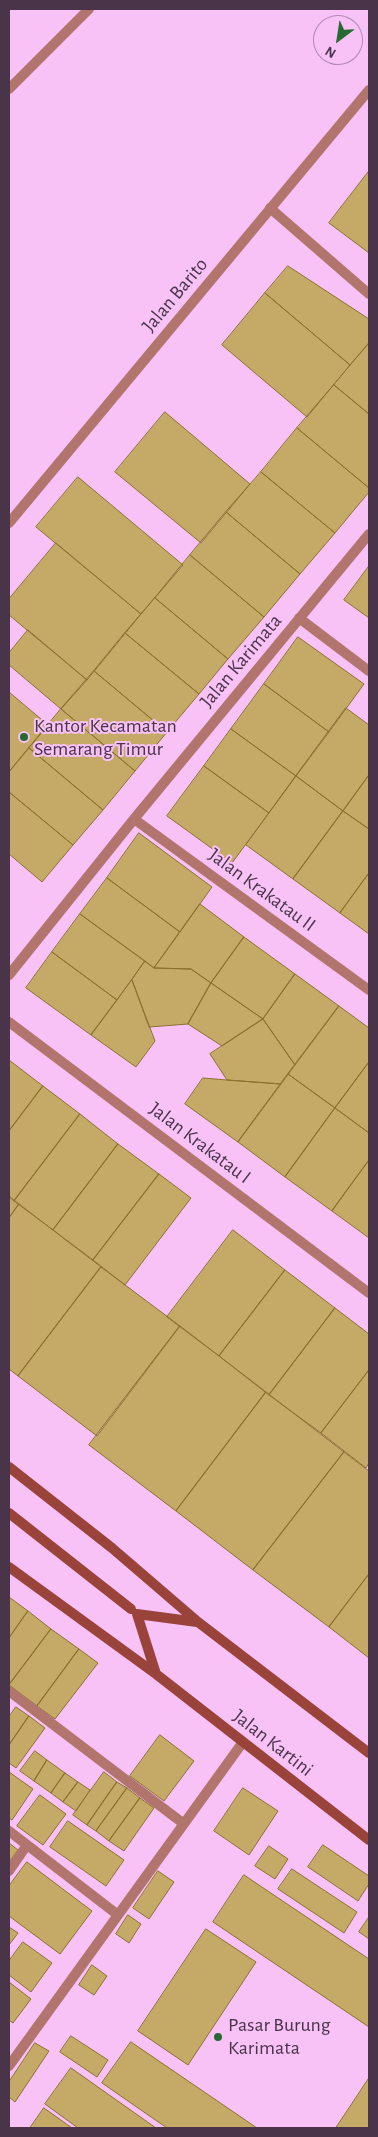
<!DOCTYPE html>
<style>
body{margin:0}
#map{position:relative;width:378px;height:2137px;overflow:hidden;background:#f8c2f7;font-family:"Alegreya Sans",sans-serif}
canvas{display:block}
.frame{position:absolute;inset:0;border:10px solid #4a344a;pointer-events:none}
.north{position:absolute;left:313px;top:15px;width:50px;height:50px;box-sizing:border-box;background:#f8c2f7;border:1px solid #b289b2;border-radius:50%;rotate:211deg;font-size:14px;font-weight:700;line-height:20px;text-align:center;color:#4a344a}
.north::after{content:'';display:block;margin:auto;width:18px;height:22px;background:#266933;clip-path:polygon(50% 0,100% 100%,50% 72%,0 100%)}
</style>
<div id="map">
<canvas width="378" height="2137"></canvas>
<div class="frame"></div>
<div class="north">N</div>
</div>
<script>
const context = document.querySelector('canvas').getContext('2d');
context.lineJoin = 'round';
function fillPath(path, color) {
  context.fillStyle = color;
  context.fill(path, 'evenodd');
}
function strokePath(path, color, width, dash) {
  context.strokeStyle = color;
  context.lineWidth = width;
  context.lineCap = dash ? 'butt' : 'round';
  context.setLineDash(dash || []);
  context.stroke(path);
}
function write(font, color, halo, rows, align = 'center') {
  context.font = font + ' "Alegreya Sans",sans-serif';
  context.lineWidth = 4;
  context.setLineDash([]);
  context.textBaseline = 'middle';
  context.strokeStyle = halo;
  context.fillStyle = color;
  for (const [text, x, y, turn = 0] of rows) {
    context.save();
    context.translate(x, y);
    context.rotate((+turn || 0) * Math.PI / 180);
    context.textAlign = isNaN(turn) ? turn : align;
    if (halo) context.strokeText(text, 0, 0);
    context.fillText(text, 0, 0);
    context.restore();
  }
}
const building = new Path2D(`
 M369 171V253L329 223Z
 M288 266 369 319V343L350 365 265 293Z
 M265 293 350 365 307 417 222 345Z
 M369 343V414L334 385Z
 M334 385 369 414V488L297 428Z
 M165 412 250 484 201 543 115 472Z
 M297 428 369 488V492L335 533 261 472Z
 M261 472 335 533 300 574 226 512Z
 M78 477 183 565 141 614 36 527Z
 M226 512 300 574 264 617 190 555Z
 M56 543 141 614 87 680 9 615V599Z
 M190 555 264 617 228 659 155 598Z
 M369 566V618L344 600Z
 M155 598 228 659 199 694 125 633Z
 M28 630 87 680 61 709 9 665V653Z
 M125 633 199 694 167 732 94 671Z
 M298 637 364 684 329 732 264 684Z
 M94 671 167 732 135 771 61 709Z
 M264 684 329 732 296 776 231 729Z
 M9 692 48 725 9 772Z
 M346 708 369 725V775L343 811 296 776Z
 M61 709 135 771 103 810 29 748Z
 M231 729 296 776 269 813 204 766Z
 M29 748 103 810 73 845 9 792V772Z
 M204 766 269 813 232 863 167 816Z
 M369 775V829L343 811Z
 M296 776 343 811 293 879 246 845Z
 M9 792 73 845 42 882 9 854Z
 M343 811 369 829V873L340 913 293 879Z
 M139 833 212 887 180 932 107 878Z
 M369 873V934L340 913Z
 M107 878 180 932 154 968 80 914Z
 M200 904 244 937 211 983 191 969 154 968Z
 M80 914 145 961 117 1000 52 952Z
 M244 937 295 974 263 1019 211 983Z
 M52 952 117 1000 91 1035 26 988Z
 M145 961 154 968 191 969 211 983 188 1024 149 1027 132 980Z
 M295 974 339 1006 295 1065 263 1019Z
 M132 980 155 1041 136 1067 91 1035Z
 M211 983 263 1019 222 1046 188 1024Z
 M339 1006 369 1028V1062L335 1108 288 1074Z
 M263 1019 295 1065 281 1084 227 1080 210 1054Z
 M9 1060 43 1086 9 1131Z
 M369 1062V1133L335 1108Z
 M288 1074 335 1108 285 1177 238 1142Z
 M203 1078 227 1080 281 1084 238 1142 185 1104Z
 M43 1086 80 1114 14 1201 9 1197V1131Z
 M335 1108 369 1133V1160L332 1211 285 1177Z
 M80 1114 118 1144 53 1230 14 1201Z
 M118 1144 159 1174 93 1260 53 1230Z
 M369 1160V1238L332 1211Z
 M159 1174 191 1198 125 1285 93 1260Z
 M9 1196 19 1204 9 1218Z
 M19 1204 101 1267 18 1376 9 1369V1218Z
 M233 1230 285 1270 219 1356 167 1317Z
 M101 1267 180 1326 97 1436 18 1376Z
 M285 1270 335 1308 269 1395 219 1356Z
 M335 1308 369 1334V1370L321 1433 269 1395Z
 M180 1326 266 1392 176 1511 89 1445Z
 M369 1370V1463L366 1468 321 1433Z
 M266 1392 344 1452 253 1570 176 1511Z
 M344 1452 369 1471V1574L329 1627 253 1570Z
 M369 1574V1658L329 1627Z
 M9 1597 28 1611 9 1638Z
 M28 1611 51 1629 9 1685V1638Z
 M51 1629 79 1649 37 1706 9 1685Z
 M79 1649 98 1663 55 1719 37 1706Z
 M16 1707 29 1716 9 1745V1717Z
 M29 1716 45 1728 16 1768 9 1763V1745Z
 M160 1735 194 1761 164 1801 130 1776Z
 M35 1751 47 1760 34 1781 20 1771Z
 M47 1760 65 1773 51 1793 34 1781Z
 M9 1772 33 1789 12 1820 9 1818Z
 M104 1772 117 1782 87 1825 73 1815Z
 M65 1773 78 1782 63 1802 51 1793Z
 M78 1782 90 1790 76 1811 63 1802Z
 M117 1782 127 1788 96 1831 87 1825Z
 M127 1788 140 1798 109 1841 96 1831Z
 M243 1788 278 1811 249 1855 214 1831Z
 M40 1795 66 1814 43 1845 17 1826Z
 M140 1798 154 1808 124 1851 109 1841Z
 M68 1821 124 1860 106 1886 50 1847Z
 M9 1843 18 1850 9 1862Z
 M323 1845 369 1876V1884L358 1901 308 1867Z
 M269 1846 288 1859 275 1879 255 1866Z
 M27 1862 92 1911 60 1954 9 1916V1886Z
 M292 1869 357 1912 344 1933 278 1889Z
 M158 1871 174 1882 149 1919 133 1908Z
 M244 1875 369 1959V2027L213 1922Z
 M128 1915 141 1924 129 1943 116 1934Z
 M369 1917V1939L359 1932Z
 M9 1927 18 1933 9 1945Z
 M206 1929 256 1962 188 2065 138 2031Z
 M23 1942 52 1963 31 1992 9 1975V1961Z
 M92 1965 107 1976 94 1995 79 1985Z
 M9 1982 31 1999 13 2023 9 2020Z
 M71 2036 108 2060 97 2077 60 2052Z
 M131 2042 257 2128H167L102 2083Z
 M35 2043 49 2051 15 2102 9 2097V2082Z
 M71 2068 156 2128H78L45 2104Z
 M369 2078V2128H336Z
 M44 2108 72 2128H30Z`);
fillPath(building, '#c5a966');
strokePath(building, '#8c712d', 1);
strokePath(new Path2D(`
 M9 89 89 9`), '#b2756e', 10);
strokePath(new Path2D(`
 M270 208 369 294
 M299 618 369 671
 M134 819 369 990
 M9 975 134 819 369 534
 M9 1022 369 1293
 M9 1691 184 1824
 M9 1831 118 1915
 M9 1871 27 1845
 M9 2066 243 1742`), '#b2756e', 10);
strokePath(new Path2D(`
 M9 523 369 90`), '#b2756e', 10);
strokePath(new Path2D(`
 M9 1467 112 1548 198 1622 369 1753
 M9 1513 131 1609
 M9 1567 156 1674 369 1840
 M156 1674 137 1614 197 1622`), '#99433b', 10);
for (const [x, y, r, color] of [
 [24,737,5,"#266933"],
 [218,2037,5,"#266933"]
]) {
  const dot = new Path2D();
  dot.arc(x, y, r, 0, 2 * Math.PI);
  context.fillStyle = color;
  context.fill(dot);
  strokePath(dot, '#f8c2f7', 2);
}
write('20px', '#4a344a', '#f8c2f7', [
 ["Jalan Barito",175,295,-50],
 ["Jalan Karimata",241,661,-50],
 ["Jalan Krakatau II",262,890,36],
 ["Jalan Krakatau I",200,1143,37],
 ["Jalan Kartini",273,1743,38]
]);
write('20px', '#4a344a', '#f8c2f7', [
 ["Kantor Kecamatan",34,726],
 ["Semarang Timur",34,749],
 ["Pasar Burung",228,2025],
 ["Karimata",228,2048]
], 'left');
</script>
